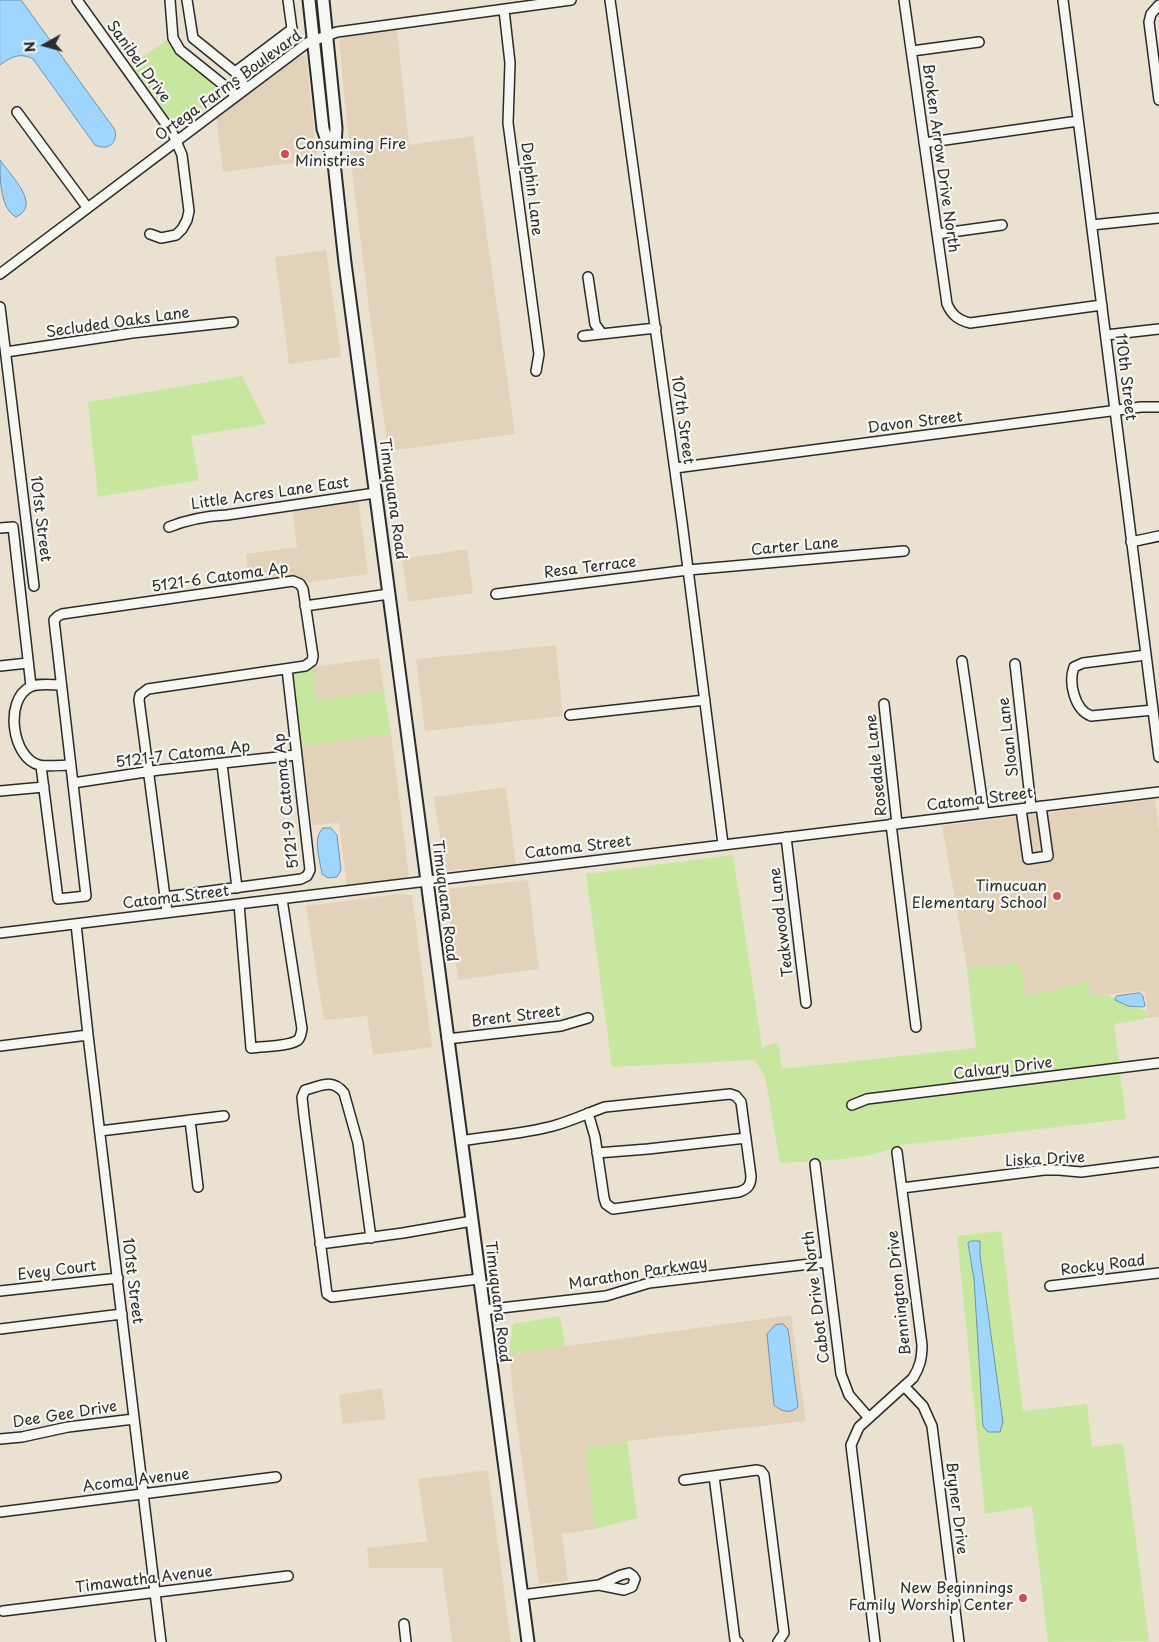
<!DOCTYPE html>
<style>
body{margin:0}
#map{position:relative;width:1159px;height:1642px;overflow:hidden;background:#ebe1d1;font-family:"Playpen Sans",sans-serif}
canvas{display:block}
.north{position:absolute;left:20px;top:20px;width:50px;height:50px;-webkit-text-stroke:4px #f6f6f2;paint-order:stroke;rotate:263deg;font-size:14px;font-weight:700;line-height:20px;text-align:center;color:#2b2b2b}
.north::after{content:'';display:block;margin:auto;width:18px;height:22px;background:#2b2b2b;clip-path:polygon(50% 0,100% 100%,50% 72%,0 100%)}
</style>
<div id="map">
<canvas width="1159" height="1642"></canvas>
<div class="north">N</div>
</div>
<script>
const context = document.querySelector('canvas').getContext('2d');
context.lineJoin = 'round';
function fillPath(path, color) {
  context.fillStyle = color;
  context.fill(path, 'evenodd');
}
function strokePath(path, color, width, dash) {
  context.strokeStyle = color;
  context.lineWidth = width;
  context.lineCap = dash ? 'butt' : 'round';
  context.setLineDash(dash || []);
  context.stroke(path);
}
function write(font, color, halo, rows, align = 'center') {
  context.font = font + ' "Playpen Sans",sans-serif';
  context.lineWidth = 4.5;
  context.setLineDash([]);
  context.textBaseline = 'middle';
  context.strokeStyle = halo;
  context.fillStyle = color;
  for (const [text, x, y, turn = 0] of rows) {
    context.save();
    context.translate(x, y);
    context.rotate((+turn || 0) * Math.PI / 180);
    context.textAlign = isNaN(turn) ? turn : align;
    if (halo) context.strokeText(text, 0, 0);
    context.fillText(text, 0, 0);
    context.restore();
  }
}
fillPath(new Path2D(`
 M397 29 409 145 473 136 515 434 388 451 369 310 350 154 339 41 344 37Z
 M306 55 317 160 223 172 216 116 298 56Z
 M326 250 341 357 289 364 275 257Z
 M358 498 368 574 305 583 298 576 249 583 246 554 297 547 292 507Z
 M467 549 473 593 408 602 402 559Z
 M556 645 563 716 425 731 416 659Z
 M379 658 384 690 317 701 313 667Z
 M391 734 409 875 404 878 347 888 339 823 312 825 301 746Z
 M506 787 516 864 445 871 434 797Z
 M1155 799 1159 829V1017L1148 1018 1145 991 1091 996 1088 981 1026 997 1019 963 967 968 942 826Z
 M528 880 539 969 458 980 446 891 447 889Z
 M399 894 412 895 432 1047 373 1055 367 1016 324 1020 306 906Z
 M791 1315 806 1421 627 1441 585 1449 595 1529 562 1534 568 1581 539 1584 514 1403 509 1354Z
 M382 1388 386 1419 343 1424 339 1395Z
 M488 1470 511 1642H452L442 1568H369L367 1548 427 1541 418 1479Z`), '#e3d2ba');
fillPath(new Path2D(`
 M170 38 228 91 188 122 183 123 177 127 131 65Z
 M242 376 266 424 191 436 199 480 98 497 88 402Z
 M313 667 317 701 384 690 391 734 301 746 292 673Z
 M733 855 762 1047 778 1042 782 1069 976 1048 967 968 1019 963 1026 997 1088 981 1091 996 1108 995 1115 1000 1147 1011 1148 1018 1114 1024 1126 1119 901 1145C872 1160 813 1161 780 1163L765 1076 754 1060 612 1067 586 874Z
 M1001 1231 1023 1411 1087 1404 1092 1447 1123 1443 1149 1641 1048 1642 1032 1506 985 1514 957 1236ZM980 1242V1255L1003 1422 968 1243Z
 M560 1316 565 1346 509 1354 513 1324Z
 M627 1441 637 1518 595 1529 585 1449Z`), '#c7e69e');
const water = new Path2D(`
 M0 0H21L115 130C118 144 107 151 95 145L33 59C20 52 11 57 0 65Z
 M0 160C11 176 42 205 16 217 0 208 0 180 0 160Z
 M323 828H331L337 835 341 870 337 877 328 878 322 874C320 860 312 838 323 828Z
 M1140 993 1143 996 1145 1006 1143 1007 1128 1006 1115 1000V998L1117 996Z
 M972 1241H980V1255L1003 1422 1000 1432H988L983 1426 974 1279 968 1243Z
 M783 1324 788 1329 798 1407C790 1414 782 1412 774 1405L767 1334 775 1325Z`);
fillPath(water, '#9fd6fe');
strokePath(water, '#7192aa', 1);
const minor = new Path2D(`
 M77 0 173 134 182 155 189 211 187 220 182 229 176 235 161 238 150 234
 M170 0 173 38 180 50 236 95
 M187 0 193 38 235 72
 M610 0 682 522 723 844
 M904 0 947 304C952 315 958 320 970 323L1102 305
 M1063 0 1159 757
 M1159 5 1151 14 1149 22 1159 100
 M504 10 510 63 508 123 539 354 536 371
 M912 51 979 42
 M246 88 235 72 292 29 288 0
 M17 112 87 207
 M924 143 1078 121
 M1092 225 1159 218
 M937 234 1002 225
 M0 274 307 43 337 32 571 0
 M588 277 595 324 602 334
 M0 307 34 586
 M1106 335 1159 329
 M583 336 656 328
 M6 352 132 333 233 322
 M675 468 1141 407H1159
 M169 527C189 519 206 516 227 515L375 493
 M0 528 13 527 31 686
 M1131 542 1159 536
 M496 594 688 570 904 551
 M305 606 389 594
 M1146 655 1083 663 1074 667C1068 683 1075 710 1091 716L1153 710
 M962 661 984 813
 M1015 664 1031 807
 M0 666 28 663
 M61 685C52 685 37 683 30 687 4 700 12 758 39 765 45 767 63 765 71 765
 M884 704 897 824
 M570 715 705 700
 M222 764 237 888
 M41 766 58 899 86 896 54 620 58 616 62 614 293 581 300 584 303 589 313 656 312 661 305 666 148 689 140 695 139 700 167 912
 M73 783 159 770 296 755
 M0 791 44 787
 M1021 809 1028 859 1048 856 1041 806
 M891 824 916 1027
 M786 837 806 1003
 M165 897 301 879 307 876 310 870 287 669
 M239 904 251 1048C263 1046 288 1047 298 1040 301 1037 301 1033 302 1029L282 899
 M76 924 88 1035 161 1642
 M0 933 1159 792
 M447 1039 561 1026 588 1018
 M0 1046 88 1035
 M852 1105 867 1099 1159 1063
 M190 1120 198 1187
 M100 1131 224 1116
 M461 1141C491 1136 523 1134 553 1126 571 1121 588 1113 605 1107L730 1094 736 1096 741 1102 751 1176C751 1185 748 1189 739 1192L613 1209 606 1204 604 1198 595 1137 588 1113
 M597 1153 648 1149 746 1138
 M815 1164 841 1374 849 1395 869 1418
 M902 1188 1044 1170H1059L1081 1172 1159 1162
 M371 1238 358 1143 344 1093C332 1078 321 1086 305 1090L302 1097 304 1116 327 1294 332 1297 479 1279
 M320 1244 403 1233 472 1221
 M1050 1286 1159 1273
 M0 1291 118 1278
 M483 1310 606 1296 649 1283 827 1262
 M0 1329 122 1314
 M904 1386 923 1406 932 1426 959 1642
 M0 1439 22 1437 68 1427 134 1419
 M714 1476 735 1640 738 1642
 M684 1480 757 1470 761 1471 764 1475 784 1633 778 1642
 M0 1512 276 1477
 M521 1595 599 1585 624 1590 632 1587 635 1579 633 1576 629 1573 621 1575 599 1585
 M3 1611 288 1576
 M404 1624 406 1642
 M875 1642 851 1445 859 1427 913 1378C920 1367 922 1358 922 1345L897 1152`);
const major = new Path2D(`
 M309 0 323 129 333 158
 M323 0 336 128 334 163 345 263 528 1642`);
strokePath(minor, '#2b2b2b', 12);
strokePath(major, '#2b2b2b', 15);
strokePath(minor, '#f6f6f2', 9);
strokePath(major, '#f6f6f2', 11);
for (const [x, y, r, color] of [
 [285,154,5,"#d1495b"],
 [1057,896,5,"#d1495b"],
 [1023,1598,5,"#d1495b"]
]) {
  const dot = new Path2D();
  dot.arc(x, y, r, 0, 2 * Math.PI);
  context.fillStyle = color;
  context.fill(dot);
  strokePath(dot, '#f6f6f2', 2);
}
write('15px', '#2b2b2b', '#f6f6f2', [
 ["Sanibel Drive",138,62,54],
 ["Ortega Farms Boulevard",229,86,-36],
 ["Broken Arrow Drive North",940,158,82],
 ["Delphin Lane",531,189,83],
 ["Secluded Oaks Lane",118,323,-8],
 ["110th Street",1125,377,83],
 ["107th Street",682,420,82],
 ["Davon Street",915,423,-7],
 ["Little Acres Lane East",270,494,-8],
 ["Timuquana Road",392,499,82],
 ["101st Street",40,519,83],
 ["Carter Lane",795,547,-5],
 ["Resa Terrace",590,568,-7],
 ["5121-6 Catoma Ap",220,578,-8],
 ["Sloan Lane",1009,737,-97],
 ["5121-7 Catoma Ap",183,755,-7],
 ["Rosedale Lane",877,765,-96],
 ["Catoma Street",980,800,-7],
 ["5121-9 Catoma Ap",287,801,-96],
 ["Catoma Street",578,848,-7],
 ["Catoma Street",176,898,-7],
 ["Timuquana Road",444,901,83],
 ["Teakwood Lane",782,922,-97],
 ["Brent Street",516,1017,-7],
 ["Calvary Drive",1003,1069,-7],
 ["Liska Drive",1045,1160,-3],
 ["Rocky Road",1103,1266,-7],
 ["Evey Court",57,1271,-7],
 ["Marathon Parkway",638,1274,-9],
 ["101st Street",132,1281,83],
 ["Bennington Drive",900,1293,-96],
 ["Cabot Drive North",817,1297,-97],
 ["Timuquana Road",497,1302,83],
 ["Dee Gee Drive",65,1415,-9],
 ["Acoma Avenue",136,1481,-7],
 ["Bryner Drive",956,1508,83],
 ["Timawatha Avenue",144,1580,-7]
]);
write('15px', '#2b2b2b', '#f6f6f2', [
 ["Consuming Fire",295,145,"left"],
 ["Ministries",295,162,"left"],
 ["Timucuan",1047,887],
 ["Elementary School",1047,904],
 ["New Beginnings",1013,1589],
 ["Family Worship Center",1013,1606]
], 'right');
</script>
